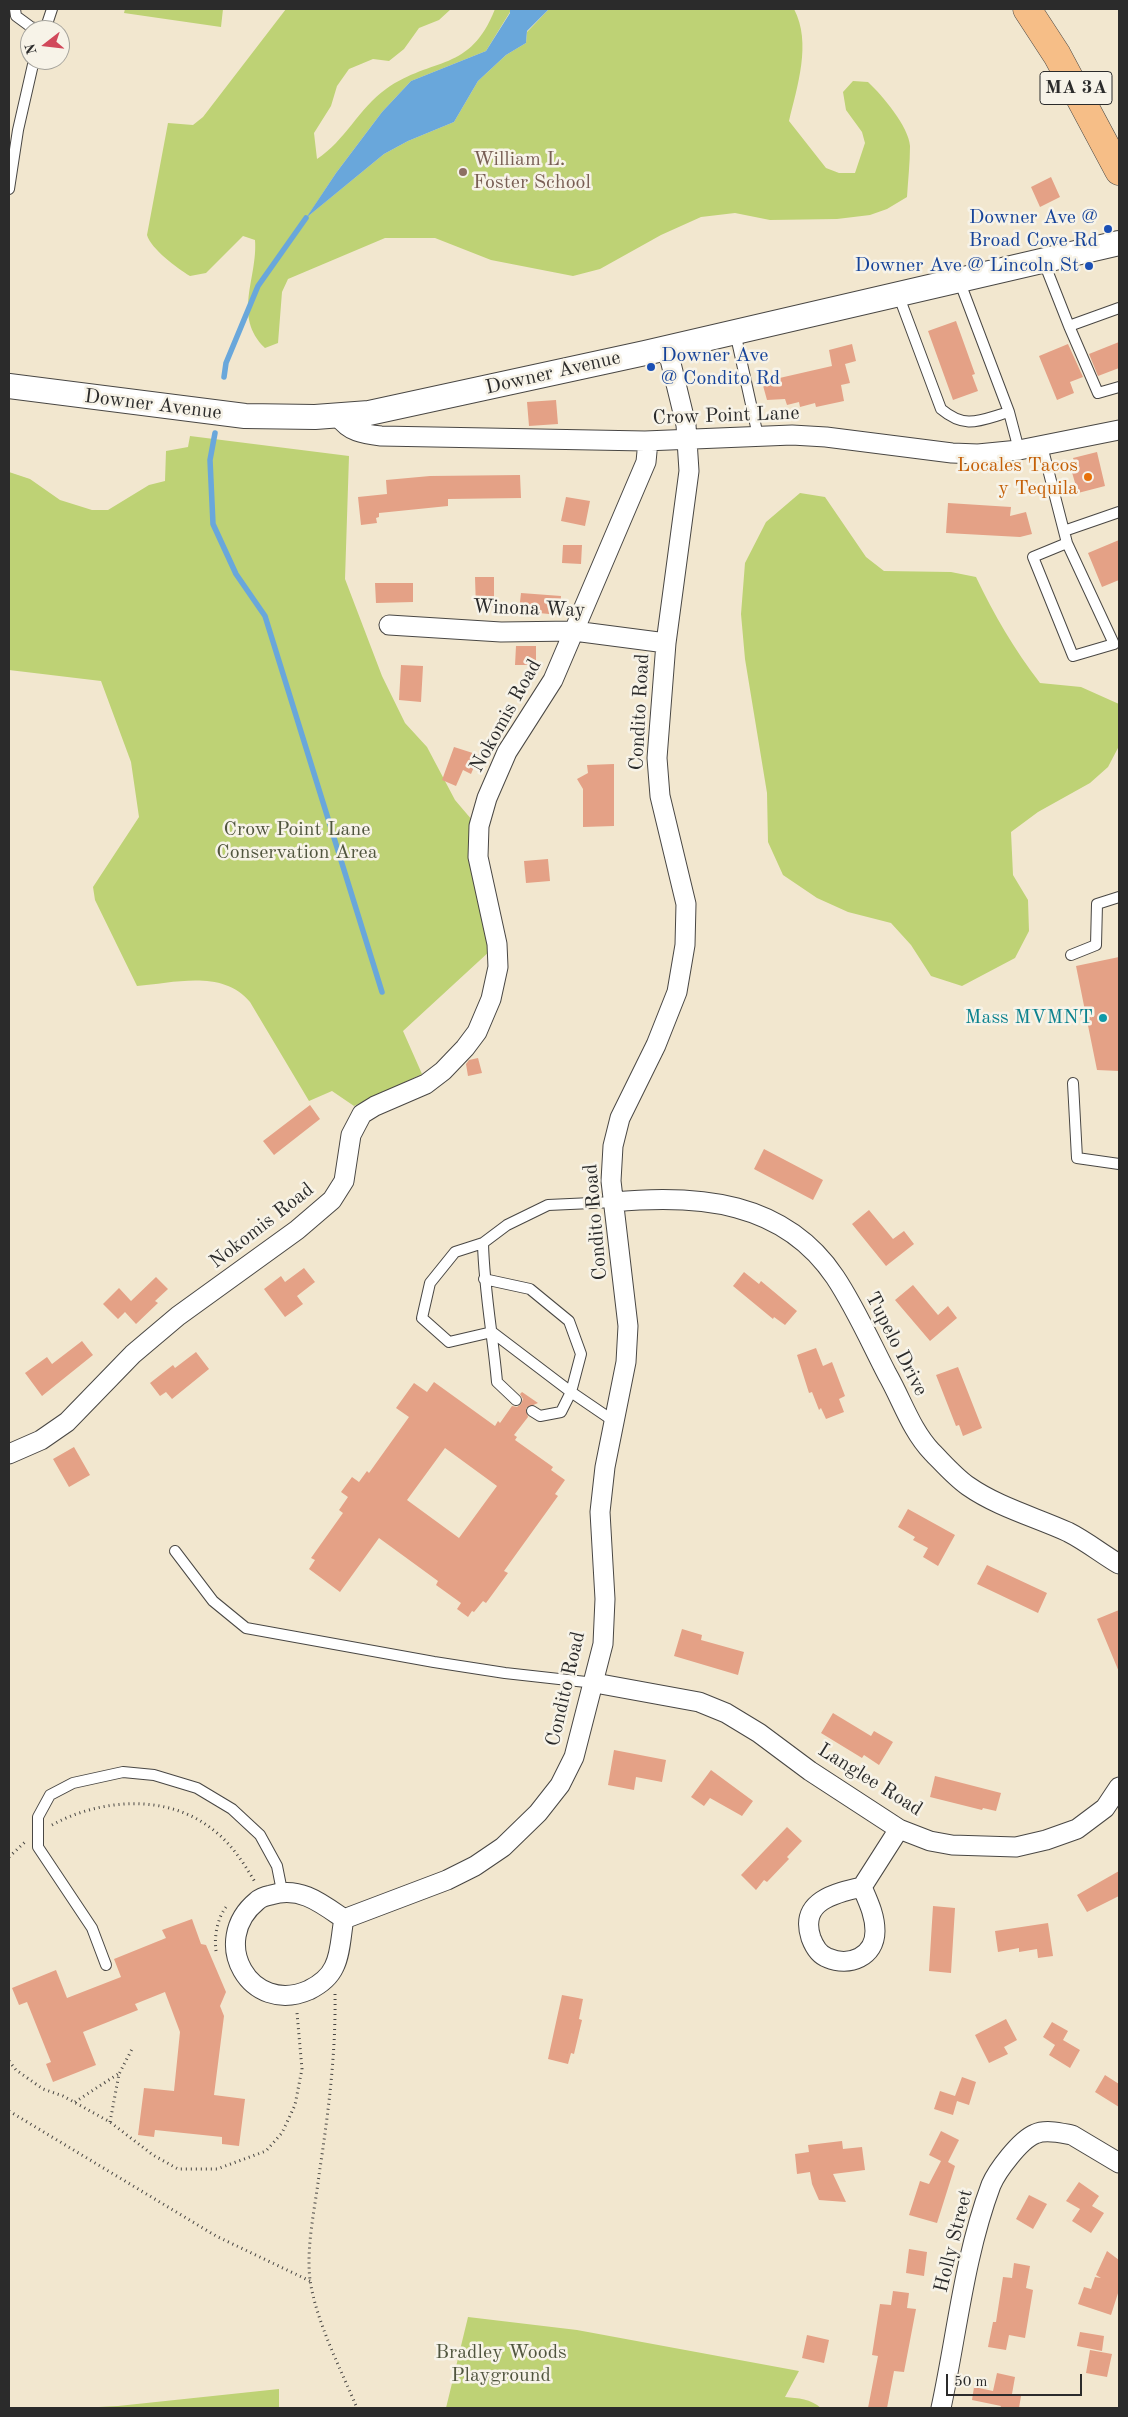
<!DOCTYPE html>
<style>
body{margin:0}
#map{position:relative;width:1128px;height:2417px;overflow:hidden;background:#f2e7cf;font-family:"Old Standard TT",serif}
canvas{display:block}
.frame{position:absolute;inset:0;border:10px solid #2b2b2b;pointer-events:none}
.north{position:absolute;left:20px;top:20px;width:50px;height:50px;box-sizing:border-box;background:#f7f3e8;border:1px solid #a5a39c;border-radius:50%;rotate:254deg;font-size:14px;font-weight:700;line-height:20px;text-align:center;color:#2b2b2b}
.north::after{content:'';display:block;margin:auto;width:18px;height:22px;background:#d1495b;clip-path:polygon(50% 0,100% 100%,50% 72%,0 100%)}
.scale{position:absolute;left:946px;top:2374px;width:136px;height:22px;box-sizing:border-box;border:2px solid #2b2b2b;border-top:0;padding-left:6px;font-size:15px;line-height:18px;white-space:nowrap;color:#2b2b2b;-webkit-text-stroke:4px #f7f3e8;paint-order:stroke}
</style>
<div id="map">
<canvas width="1128" height="2417"></canvas>
<div class="frame"></div>
<div class="north">N</div>
<div class="scale">50 m</div>
</div>
<script>
const context = document.querySelector('canvas').getContext('2d');
context.lineJoin = 'round';
function fillPath(path, color) {
  context.fillStyle = color;
  context.fill(path, 'evenodd');
}
function strokePath(path, color, width, dash) {
  context.strokeStyle = color;
  context.lineWidth = width;
  context.lineCap = dash ? 'butt' : 'round';
  context.setLineDash(dash || []);
  context.stroke(path);
}
function write(font, color, halo, rows, align = 'center') {
  context.font = font + ' "Old Standard TT",serif';
  context.lineWidth = 5;
  context.setLineDash([]);
  context.textBaseline = 'middle';
  context.strokeStyle = halo;
  context.fillStyle = color;
  for (const [text, x, y, turn = 0] of rows) {
    context.save();
    context.translate(x, y);
    context.rotate((+turn || 0) * Math.PI / 180);
    context.textAlign = isNaN(turn) ? turn : align;
    if (halo) context.strokeText(text, 0, 0);
    context.fillText(text, 0, 0);
    context.restore();
  }
}
fillPath(new Path2D(`
 M125 9H223L221 27 124 13Z
 M286 9H451L439 20 419 28 404 49 389 61 373 59 349 69 337 86 331 106 314 133 317 159C345 141 359 108 386 89 433 56 470 73 495 9H510V12L486 51 411 81 382 112 336 173 307 217 384 154 408 141 454 122 478 81 506 55 526 43 527 32 549 9H794C812 43 797 87 789 121L826 168 839 173H855L865 143 862 132 846 110 843 92 853 81 868 82C882 95 909 127 910 146 910 163 908 180 907 197L887 209 870 215 837 219 770 220 735 213 701 217 661 235 600 269 573 276 491 260 435 238H385L288 279 282 292 278 343 265 348C232 316 258 278 255 240L243 236 206 273 190 276C177 268 151 249 147 235L168 123 193 125 203 117Z
 M190 436 349 456 345 579 382 676 405 723 427 747 455 800 472 820 491 950 403 1031 422 1074 354 1106 332 1091 309 1101 250 1002C223 969 174 983 137 986L95 900 93 887 139 817 131 762 101 681 9 670V472L30 479 60 500 92 510H108L149 485 165 481 166 451 188 447Z
 M800 493 825 497 866 557 884 571 951 572 976 577C994 615 1014 649 1040 683L1081 687 1119 704V746L1108 767 1090 783 1038 812 1011 832 1013 875 1028 900 1029 931 1015 958 962 986 931 976 911 945 891 923 848 912 817 898 783 875 768 842 767 793 745 659 741 614 745 563 766 522Z
 M468 2317 577 2330 799 2371 785 2397C798 2398 811 2399 821 2408H446Z
 M279 2389V2408H79L118 2406Z`), '#bed275');
fillPath(new Path2D(`
 M510 9H549L527 31 526 43 506 55 478 81 454 122 408 141 384 154 306 218 336 173 382 112 411 81 486 51 510 13Z`), '#69a7db');
strokePath(new Path2D(`
 M224 377 226 363 258 286 306 218
 M215 433 210 460 213 524 236 574 265 616 382 992`), '#69a7db', 5.5);
fillPath(new Path2D(`
 M1051 177 1060 197 1040 207 1031 187Z
 M956 321 975 374 972 375 978 391 953 400 928 331Z
 M1119 342V368L1098 376 1089 354Z
 M852 344 856 361 845 364 850 383 841 385 844 401 816 407 815 403 800 407 799 402 787 405 785 399 767 400 762 382 832 366 829 350Z
 M1068 344 1083 377 1070 382 1074 393 1057 400 1039 356Z
 M556 400 558 424 529 426 527 402Z
 M1097 452 1105 486 1078 493 1071 469 1076 468 1073 458Z
 M520 475 521 498 448 499V506L379 513V517L376 518 377 523 361 525 358 497 387 494 386 480 430 476Z
 M566 497 590 501 585 526 561 521Z
 M948 503 1011 507 1010 516 1026 512 1032 534 1020 537 946 533Z
 M1119 540V580L1102 587 1088 553Z
 M563 545H582L581 564 562 563Z
 M475 577H494V607L476 608Z
 M375 583H413V602L376 603Z
 M521 593 561 596 559 615 519 611Z
 M516 646H536V665H515Z
 M401 665 423 666 421 702 399 700Z
 M454 747 479 755 471 774 463 770 456 786 442 780Z
 M614 764V826L583 827V789L577 779 588 773 587 765Z
 M548 859 550 881 526 883 524 861Z
 M1119 957V1071L1097 1070 1076 966Z
 M478 1058 482 1073 468 1076 466 1064 469 1060Z
 M310 1105 320 1119 274 1155 263 1141Z
 M764 1149 823 1180 813 1200 754 1169Z
 M869 1210 893 1239 904 1231 914 1244 886 1266 852 1224Z
 M304 1268 315 1282 297 1296 303 1304 285 1317 264 1289 281 1276 285 1282Z
 M744 1272 759 1284 761 1281 797 1311 785 1325 774 1317 773 1319 733 1286Z
 M156 1277 168 1289 155 1301 158 1303 136 1324 125 1312 118 1319 103 1304 119 1288 131 1301Z
 M913 1285 938 1315 948 1306 957 1318 930 1341 895 1300Z
 M82 1341 93 1355 42 1396 25 1373 47 1357 52 1364Z
 M816 1348 823 1366 832 1362 845 1396 839 1399 844 1412 826 1419 821 1408 819 1410 812 1392 809 1393 797 1355Z
 M196 1352 209 1369 172 1399 166 1392 160 1396 150 1383 173 1365 175 1368Z
 M958 1367 982 1428 963 1436 959 1425 956 1426 936 1375Z
 M434 1382 495 1426 498 1421 500 1423 512 1406 517 1407 521 1404 523 1399 520 1394 522 1392 538 1403 526 1408 528 1417 514 1435 517 1437 515 1440 553 1467 551 1470 565 1480 555 1494 558 1496 504 1571 508 1573 486 1603 483 1601 474 1612 472 1611 468 1617 457 1609 461 1603 436 1585 438 1581 379 1538 340 1592 309 1569 315 1560 311 1558 343 1513 339 1510 348 1497 341 1492 352 1477 359 1482 367 1471 369 1473 409 1417 396 1408 414 1383 427 1392ZM445 1448 497 1486 459 1538 407 1500Z
 M74 1447 90 1475 69 1487 53 1459Z
 M908 1509 955 1535 938 1566 923 1557 928 1548 913 1540 915 1537 898 1527Z
 M987 1565 1047 1593 1038 1613 977 1584Z
 M1119 1610V1672L1097 1619Z
 M682 1629 702 1635 701 1640 744 1652 738 1675 674 1656Z
 M833 1713 871 1736 874 1731 893 1742 879 1765 864 1755 862 1758 821 1733Z
 M614 1750 666 1760 662 1782 636 1777 634 1790 608 1785Z
 M711 1770 753 1801 742 1816 710 1798 704 1806 691 1797Z
 M935 1776 1001 1793 996 1811 983 1808 982 1810 930 1797Z
 M787 1827 802 1841 787 1857 789 1859 767 1882 764 1880 756 1890 741 1875Z
 M1119 1871V1896L1087 1912 1077 1895Z
 M933 1906 955 1908 951 1973 929 1971Z
 M192 1919 201 1944 206 1945 226 1992 220 2006 224 2016 214 2095 245 2099 239 2146 222 2144V2137L155 2130 154 2137 138 2135 144 2088 174 2091 180 2032 165 1992 135 2004 138 2010 83 2032 96 2065 53 2082 46 2064 51 2062 27 2002 19 2005 12 1988 56 1970 67 1998 121 1977 114 1959 166 1938 162 1930Z
 M1048 1923 1053 1956 1038 1958 1037 1949 1019 1952V1948L998 1952 995 1931Z
 M562 1995 583 1999 579 2019 582 2020 574 2054 571 2053 568 2064 548 2059Z
 M1006 2019 1017 2040 1004 2047 1008 2054 989 2063 975 2035Z
 M1052 2022 1068 2031 1063 2040 1080 2050 1070 2068 1049 2055 1055 2045 1043 2037Z
 M1105 2075 1119 2084V2107L1095 2092Z
 M962 2077 976 2082 969 2105 957 2101 953 2115 934 2109 940 2091 955 2096Z
 M941 2131 959 2140 948 2162 955 2166 937 2223 909 2215 920 2181 929 2184 941 2161 929 2155Z
 M842 2141 843 2149 862 2147 865 2170 833 2174 846 2202 819 2200 812 2184 810 2172 797 2174 795 2154 809 2152 808 2145Z
 M1079 2182 1099 2196 1092 2206 1104 2213 1091 2233 1072 2221 1080 2209 1066 2201Z
 M1029 2195 1047 2204 1033 2229 1016 2219Z
 M909 2249 927 2252 924 2276 906 2273Z
 M1107 2251 1119 2260V2290L1111 2315 1078 2304 1084 2287 1091 2289 1095 2277 1101 2278 1096 2275Z
 M1014 2263 1030 2266 1026 2288 1033 2290 1025 2338 1009 2335 1006 2350 988 2347 993 2322H996L1003 2277 1012 2278Z
 M893 2291 909 2293 907 2308 916 2309 904 2372 894 2371 887 2408H868L878 2356 872 2355 880 2304 891 2305Z
 M1080 2332 1104 2336 1102 2351 1077 2346Z
 M807 2335 829 2340 824 2363 802 2358Z
 M1090 2350 1112 2354 1107 2377 1086 2373Z
 M997 2373 1015 2377 1012 2394 1021 2396 1019 2408H1000L1001 2406 972 2400 974 2387 993 2391Z`), '#e4a186');
const service = new Path2D(`
 M15 9 16 16 31 27 44 30
 M45 30 52 9
 M9 189 18 130 34 60
 M1043 260 1069 326 1119 308
 M898 294 941 409C966 430 980 420 1009 412L959 280
 M1069 326 1098 393 1119 387
 M735 332 758 436
 M1009 412 1019 450
 M1042 446 1067 543 1114 644 1073 656 1033 557 1067 543
 M1064 531 1119 512
 M1071 955 1096 945 1097 904 1119 897
 M1073 1083 1077 1158 1119 1164
 M614 1202 548 1205 507 1225 483 1243 455 1252 430 1283 422 1318 449 1342 492 1332 571 1392 615 1422
 M483 1243C484 1290 493 1336 497 1382L516 1400
 M484 1279 530 1289 569 1321 581 1354 571 1392 561 1412 540 1416 532 1411
 M175 1551 213 1601 246 1628 434 1662 505 1673 595 1683
 M106 1965 92 1928 38 1847V1817L50 1795 73 1783 123 1772 154 1775 197 1788 232 1809 260 1835 277 1866 282 1891`);
const minor = new Path2D(`
 M338 416C349 432 363 434 381 436L645 441 792 435 826 437 952 453 978 454 1019 450 1119 430
 M389 625 501 632 574 631 666 643
 M614 1202C698 1194 784 1201 835 1277 855 1307 870 1341 887 1374 902 1400 911 1430 932 1452 943 1463 955 1477 968 1486 998 1507 1035 1517 1068 1532 1086 1541 1102 1554 1119 1564
 M9 1454 41 1440 67 1422 133 1354 178 1316 297 1230 332 1200 344 1181 351 1135 362 1114 375 1106 426 1084 443 1071 465 1048 477 1032 491 999 498 967 497 944 478 857 479 826 487 798 507 752 553 680 646 462 648 441
 M595 1683 699 1702 726 1713 759 1733 810 1771 899 1829 930 1841 952 1845 1016 1847 1046 1840 1077 1829 1105 1808 1119 1787
 M862 1887C835 1893 799 1901 811 1938 814 1946 819 1955 828 1958 849 1967 875 1957 875 1931 875 1915 868 1901 862 1887L899 1829
 M344 1919C321 1903 300 1886 271 1895 266 1896 261 1897 257 1901 208 1941 250 2016 309 1990 319 1985 329 1978 334 1967 341 1954 341 1933 344 1919L447 1880 475 1866 503 1847 538 1813 560 1785 574 1757 603 1644 605 1599 600 1512 605 1467 626 1362 628 1326 611 1181 613 1146 620 1118 656 1045 677 992 685 945 686 904 660 796 657 758 666 643 689 471 686 425 667 347
 M941 2408C957 2334 964 2257 991 2185 997 2171 1020 2140 1035 2134 1046 2129 1061 2133 1072 2135L1119 2163`);
const tertiary = new Path2D(`
 M9 386 245 416 315 417 369 413 645 353 1119 243`);
const primary = new Path2D(`
 M1027 9 1057 55 1119 171`);
strokePath(service, '#494744', 12);
strokePath(minor, '#494744', 21);
strokePath(tertiary, '#494744', 26);
strokePath(primary, '#494744', 29);
strokePath(new Path2D(`
 M52 1825C99 1799 167 1793 212 1829 231 1843 243 1862 255 1882
 M9 1857 25 1842
 M216 1951C214 1937 217 1919 226 1907
 M335 1994C336 2055 328 2115 319 2175 315 2209 306 2246 310 2280 316 2321 341 2370 357 2408
 M9 2061 16 2070 43 2089 63 2096 110 2122 153 2155 178 2169H217L266 2151 282 2133 295 2105 302 2069 297 2013H295
 M75 2102 118 2074
 M9 2111 216 2236 310 2281
 M110 2122 119 2074 132 2049`), '#494744', 3, [1, 4]);
strokePath(service, '#fff', 10);
strokePath(minor, '#fff', 19);
strokePath(tertiary, '#fff', 24);
strokePath(primary, '#f6be87', 28);
for (const [x, y, r, color] of [
 [463,172,5,"#8d6e63"],
 [1108,229,5,"#1a4fb4"],
 [1089,266,5,"#1a4fb4"],
 [651,367,5,"#1a4fb4"],
 [1088,477,5,"#e8710a"],
 [1103,1018,5,"#0f9aa8"]
]) {
  const dot = new Path2D();
  dot.arc(x, y, r, 0, 2 * Math.PI);
  context.fillStyle = color;
  context.fill(dot);
  strokePath(dot, '#f7f3e8', 2);
}
for (const [x, y, w] of [
 [1076,88,72]
]) {
  const box = new Path2D();
  box.roundRect(x - w / 2, y - 16.5, w, 33, 4);
  context.fillStyle = '#f7f3e8';
  context.fill(box);
  strokePath(box, '#2b2b2b', 1);
}
write('bold 19px', '#2b2b2b', null, [
 ["MA 3A",1076,88]
]);
write('20px', '#785e54', '#f7f3e8', [
 ["William L.",473,160],
 ["Foster School",473,183]
], 'left');
write('20px', '#164399', '#f7f3e8', [
 ["Downer Ave @",1098,218],
 ["Broad Cove Rd",1098,241],
 ["Downer Ave @ Lincoln St",1079,266],
 ["Downer Ave",661,356,"left"],
 ["@ Condito Rd",661,379,"left"]
], 'right');
write('20px', '#2b2b2b', '#f7f3e8', [
 ["Downer Avenue",553,373,-13],
 ["Downer Avenue",153,405,7],
 ["Crow Point Lane",726,416,-2],
 ["Winona Way",529,609,2],
 ["Condito Road",640,712,-87],
 ["Nokomis Road",506,716,-61],
 ["Condito Road",596,1222,-95],
 ["Nokomis Road",262,1226,-38],
 ["Tupelo Drive",896,1344,63],
 ["Condito Road",566,1689,-77],
 ["Langlee Road",870,1780,32],
 ["Holly Street",954,2241,-76]
]);
write('20px', '#c56008', '#f7f3e8', [
 ["Locales Tacos",1078,466],
 ["y Tequila",1078,489]
], 'right');
write('20px', '#50553e', '#f7f3e8', [
 ["Crow Point Lane",297,830],
 ["Conservation Area",297,853],
 ["Bradley Woods",501,2353],
 ["Playground",501,2376]
]);
write('20px', '#0d838f', '#f7f3e8', [
 ["Mass MVMNT",1093,1018]
], 'right');
</script>
